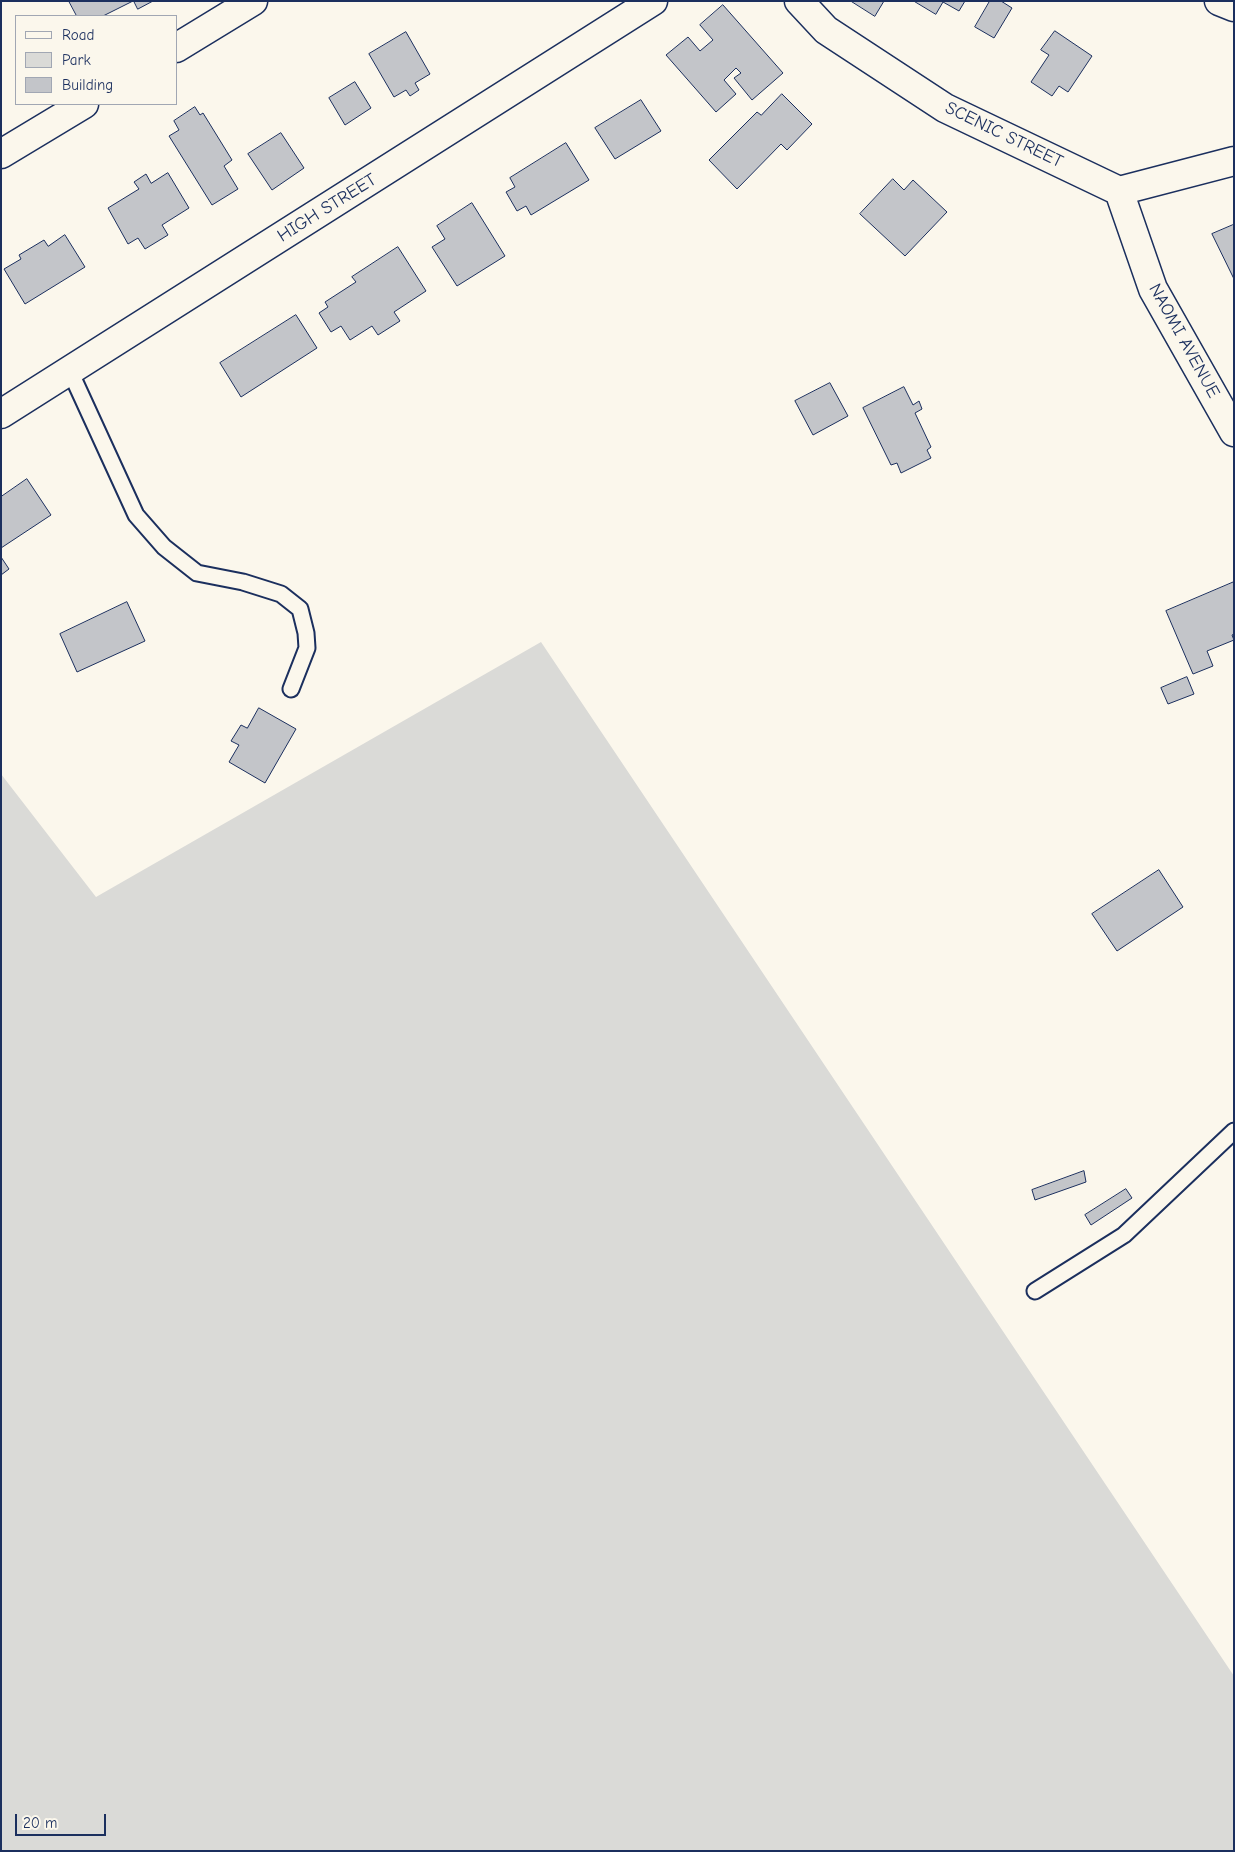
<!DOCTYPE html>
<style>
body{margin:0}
#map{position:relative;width:1235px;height:1852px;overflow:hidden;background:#fbf7ec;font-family:"Comic Neue",sans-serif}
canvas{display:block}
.frame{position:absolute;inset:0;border:2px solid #1b2f5e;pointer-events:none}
.legend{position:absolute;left:15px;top:15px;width:162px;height:90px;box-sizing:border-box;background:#fbf7ec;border:1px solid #a1a7b3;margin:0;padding:6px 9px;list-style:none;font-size:15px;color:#1b2f5e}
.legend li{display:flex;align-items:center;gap:10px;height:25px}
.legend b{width:25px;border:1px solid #a1a7b3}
.scale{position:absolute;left:15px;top:1814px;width:91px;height:22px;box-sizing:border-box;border:2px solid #1b2f5e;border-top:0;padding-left:6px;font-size:15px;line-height:18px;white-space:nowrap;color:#1b2f5e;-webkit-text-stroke:4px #fbf7ec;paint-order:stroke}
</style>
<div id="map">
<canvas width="1235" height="1852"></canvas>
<div class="frame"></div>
<ul class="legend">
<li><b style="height:6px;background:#fbf7ec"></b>Road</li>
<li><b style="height:14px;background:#dadad7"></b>Park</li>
<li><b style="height:14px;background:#c3c5c9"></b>Building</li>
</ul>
<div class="scale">20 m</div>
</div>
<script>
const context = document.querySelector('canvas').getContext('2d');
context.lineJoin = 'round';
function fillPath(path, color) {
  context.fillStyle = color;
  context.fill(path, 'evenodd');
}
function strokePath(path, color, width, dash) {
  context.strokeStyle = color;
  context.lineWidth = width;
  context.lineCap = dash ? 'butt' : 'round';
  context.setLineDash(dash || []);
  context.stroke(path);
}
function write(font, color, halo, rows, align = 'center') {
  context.font = font + ' "Comic Neue",sans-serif';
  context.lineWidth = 4.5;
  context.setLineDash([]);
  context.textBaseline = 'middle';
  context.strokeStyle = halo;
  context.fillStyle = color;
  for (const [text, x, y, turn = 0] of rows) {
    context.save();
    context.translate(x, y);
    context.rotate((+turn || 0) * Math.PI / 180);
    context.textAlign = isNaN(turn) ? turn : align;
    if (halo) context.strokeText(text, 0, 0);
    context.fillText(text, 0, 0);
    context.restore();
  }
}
fillPath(new Path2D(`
 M541 642 1234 1676V1851H1V774L96 897Z`), '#dadad7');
const building = new Path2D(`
 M69 1H133L103 16H77Z
 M134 1H153L138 9Z
 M851 1H884L875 16Z
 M914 1H965L959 11 943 2 936 14Z
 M990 1H1001L1012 8 994 38 975 27Z
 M723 5 783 73 752 100 734 78 741 73 736 68 724 80 736 94 716 112 666 55 688 37 700 51 713 40 700 25Z
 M1055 31 1092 56 1068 92 1059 86 1052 96 1031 82 1049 55 1041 50Z
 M406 32 430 74 415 83 419 90 410 96 406 90 394 97 369 54Z
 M355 82 371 108 345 125 329 98Z
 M782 94 812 124 787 150 781 144 737 189 709 160 757 112 761 115Z
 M641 100 661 131 615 159 595 128Z
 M195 107 200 115 203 113 232 160 224 166 238 189 212 205 169 136 179 130 174 121Z
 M281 133 304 168 272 190 248 154Z
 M566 143 589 180 531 215 526 206 517 211 506 192 515 187 510 178Z
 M168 173 189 208 162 225 168 235 145 249 138 238 128 244 108 208 139 189 134 182 146 174 151 183Z
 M893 179 904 190 913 180 947 212 905 256 860 214Z
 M472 203 505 256 457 286 432 247 445 239 437 226Z
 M1233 225 1234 226V279L1212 234Z
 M65 235 85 267 25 304 4 269 21 259 19 255 44 240 48 246Z
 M398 247 426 291 394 312 400 321 378 335 372 326 350 340 341 326 331 332 319 313 328 307 325 302 356 282 352 277Z
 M296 315 317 348 241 397 220 363Z
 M830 383 848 416 813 435 795 401Z
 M904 387 913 405 919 401 922 409 915 413 931 447 927 450 931 458 901 473 897 463 891 465 863 408Z
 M27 479 51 515 1 548V497Z
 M1 557 9 569 1 575Z
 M1234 582V634L1232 635 1234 640 1207 651 1213 666 1193 674 1166 611Z
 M127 602 145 641 77 672 60 634Z
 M1187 677 1194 694 1168 704 1161 688Z
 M259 708 296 729 265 783 229 762 239 745 231 741 241 725 247 728Z
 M1159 870 1183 907 1117 951 1092 914Z
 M1084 1171 1086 1182 1035 1200 1032 1190Z
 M1126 1189 1132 1198 1091 1225 1085 1215Z`);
fillPath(building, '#c3c5c9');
strokePath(building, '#1b2f5e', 1);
const service = new Path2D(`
 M70 371 136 515 164 547 197 573 243 582 281 594 300 609 306 633 307 648 291 689
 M1035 1291 1124 1235 1234 1131`);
const minor = new Path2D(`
 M799 1 826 30 945 108 1119 191 1234 161
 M176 48 253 1
 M1 154 84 104
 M1119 191 1153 289 1234 432
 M1 414 653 1`);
const tertiary = new Path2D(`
 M1219 1 1234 7`);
strokePath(service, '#1b2f5e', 19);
strokePath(minor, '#1b2f5e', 31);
strokePath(tertiary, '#1b2f5e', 31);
strokePath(service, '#fbf7ec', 15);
strokePath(minor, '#fbf7ec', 28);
strokePath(tertiary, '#fbf7ec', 28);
write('18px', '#1b2f5e', '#fbf7ec', [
 ["SCENIC STREET",1004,135,26],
 ["HIGH STREET",327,208,-32],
 ["NAOMI AVENUE",1184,341,61]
]);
</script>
